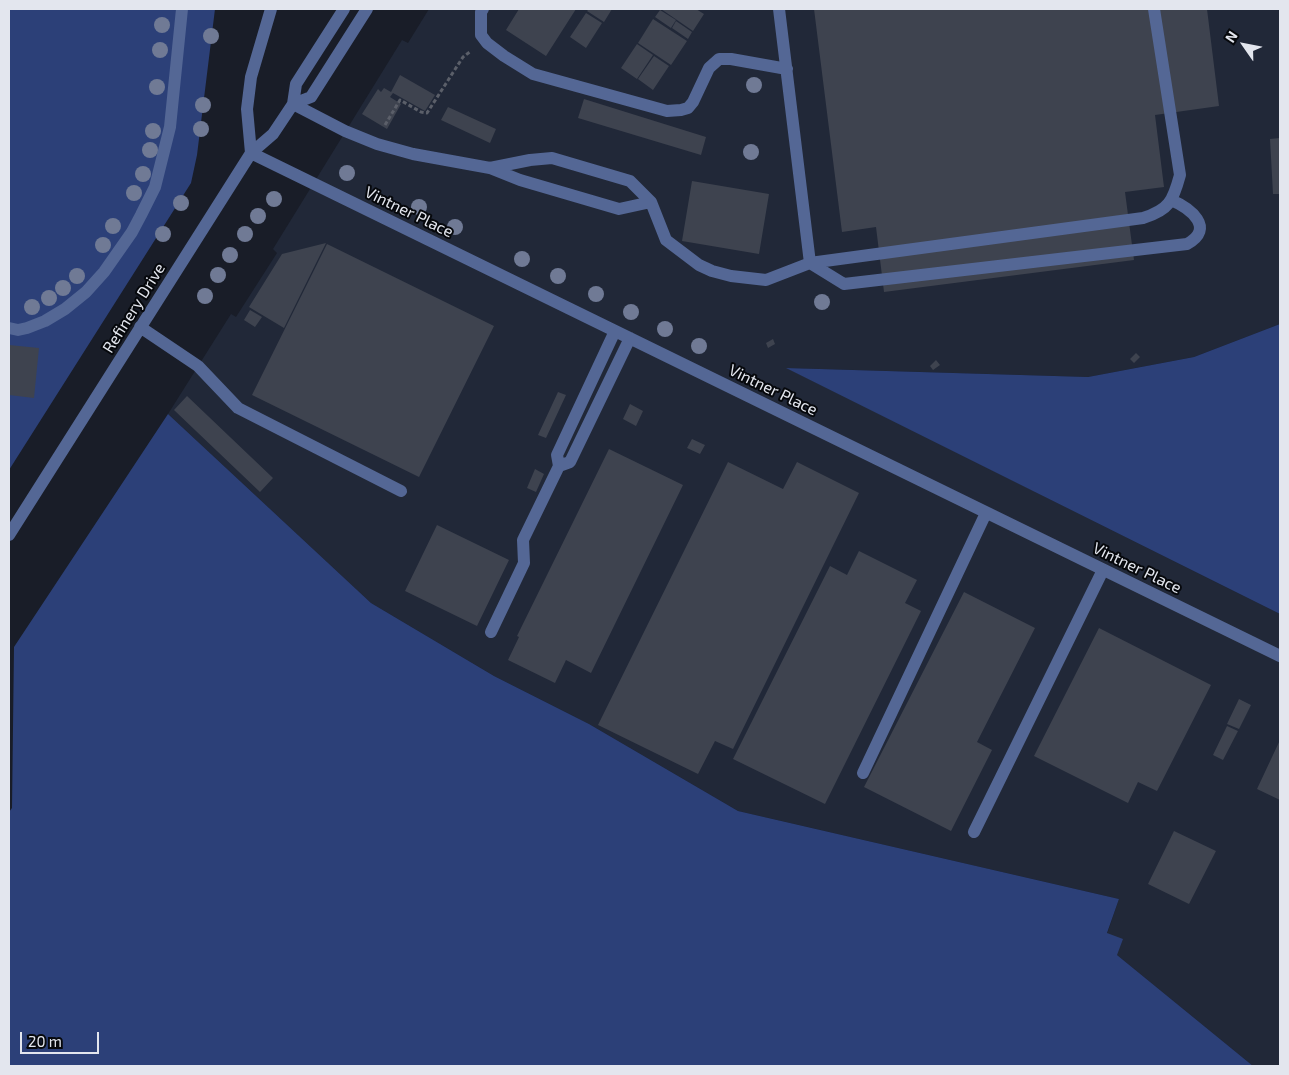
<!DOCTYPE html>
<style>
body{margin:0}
#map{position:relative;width:1289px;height:1075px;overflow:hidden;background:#191d28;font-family:"Exo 2",sans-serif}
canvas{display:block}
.frame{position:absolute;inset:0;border:10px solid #e3e6ee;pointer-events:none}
.north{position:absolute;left:1219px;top:20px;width:50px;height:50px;-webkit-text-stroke:4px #06080c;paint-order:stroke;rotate:303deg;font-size:14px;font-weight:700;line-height:20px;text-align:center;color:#e3e6ee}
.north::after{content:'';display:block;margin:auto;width:18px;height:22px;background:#e3e6ee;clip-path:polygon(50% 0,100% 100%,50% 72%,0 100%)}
.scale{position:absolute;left:20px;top:1032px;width:79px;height:22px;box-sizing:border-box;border:2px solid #e3e6ee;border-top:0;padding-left:6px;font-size:15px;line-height:18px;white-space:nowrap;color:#e3e6ee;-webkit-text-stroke:4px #06080c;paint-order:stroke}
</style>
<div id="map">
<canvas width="1289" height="1075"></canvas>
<div class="frame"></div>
<div class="north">N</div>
<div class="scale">20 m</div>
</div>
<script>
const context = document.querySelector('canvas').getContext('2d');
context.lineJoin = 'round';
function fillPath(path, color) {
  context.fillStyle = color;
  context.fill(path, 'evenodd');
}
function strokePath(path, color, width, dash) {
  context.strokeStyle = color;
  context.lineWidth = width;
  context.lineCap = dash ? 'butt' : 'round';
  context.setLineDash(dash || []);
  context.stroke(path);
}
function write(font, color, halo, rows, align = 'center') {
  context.font = font + ' "Exo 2",sans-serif';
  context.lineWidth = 4;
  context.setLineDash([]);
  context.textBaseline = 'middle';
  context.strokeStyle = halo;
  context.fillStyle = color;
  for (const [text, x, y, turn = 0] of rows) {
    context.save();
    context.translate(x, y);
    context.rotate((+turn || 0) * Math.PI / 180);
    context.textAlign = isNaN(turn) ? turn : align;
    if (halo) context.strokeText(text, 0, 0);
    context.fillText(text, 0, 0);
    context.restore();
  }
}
fillPath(new Path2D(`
 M429 9H1280V324L1194 357 1088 377 787 368 1280 614V1066H1253L1117 955 1107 934 1119 899 738 811 589 724 494 676 371 603 168 414 231 314 236 317 277 253 273 249 402 40 408 43Z`), '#212838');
fillPath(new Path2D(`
 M9 9H215L197 155 191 183 9 470Z
 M1280 324V614L786 368 1088 377 1194 357Z
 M168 414 371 603 494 676 589 724 738 811 1119 899 1107 933 1123 939 1117 955 1253 1066H9V812L12 808 14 647Z`), '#2c4078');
fillPath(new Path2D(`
 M519 9H576L546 56 506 30Z
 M589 9H612L604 22 587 11Z
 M661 9H696L704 14 693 31Z
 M814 9H1207L1219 106 1155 115 1164 187 1125 192 1134 260 884 292 876 227 842 232Z
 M660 10 676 20 671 28 655 17Z
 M586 13 602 23 586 48 570 37Z
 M653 19 670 30 662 41 670 30 687 41 671 65 638 43Z
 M676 21 692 32 688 39 672 28Z
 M637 44 653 55 637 79 621 68Z
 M654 56 669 66 653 90 638 79Z
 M400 75 435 95 425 111 393 93 390 97 401 104 387 129 362 114 378 89 381 92 384 88 391 92Z
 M584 99 706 137 701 155 578 118Z
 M448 107 496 129 490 143 441 120Z
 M1280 138V194H1273L1270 139Z
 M692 181 769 194 759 254 682 241Z
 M326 243 284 328 249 307 282 254Z
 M327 244 494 326 419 477 252 395Z
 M250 310 262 317 255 327 244 320Z
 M773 339 775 344 768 348 766 343Z
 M9 345 39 348 34 398 9 395Z
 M1136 353 1140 357 1134 363 1130 359Z
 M936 360 940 365 933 370 930 366Z
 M558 392 566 395 546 438 538 435Z
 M187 396 273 478 260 492 174 410Z
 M630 404 643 411 636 426 623 419Z
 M692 439 705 445 700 454 687 448Z
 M609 449 683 485 591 673 566 660 555 683 508 660 519 637 517 636Z
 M728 462 783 489 797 462 859 493 733 749 715 741 698 774 598 725Z
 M535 469 544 474 536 492 527 488Z
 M437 525 509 560 477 626 405 591Z
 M859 551 917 580 905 603 921 611 825 804 733 759 830 566 847 575Z
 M964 592 1035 628 977 742 992 750 951 831 864 787Z
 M1099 628 1211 685 1157 791 1138 782 1128 803 1034 756Z
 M1239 699 1251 705 1239 729 1227 724Z
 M1227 726 1238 731 1223 760 1213 755Z
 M1280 740V800L1257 789Z
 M1174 831 1216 851 1189 904 1148 884Z`), '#3e434f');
strokePath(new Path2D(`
 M385 125 400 100 421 112 427 113 463 57 471 51`), '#5b5f69', 3, [4, 2.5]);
strokePath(new Path2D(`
 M483 9 481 12V35L487 43 504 56 533 74 667 111 681 110 688 108 693 102 709 68 719 59H731L787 69
 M779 9 810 263
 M293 104 345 131 377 144 413 154 490 168 520 180 619 209 651 202
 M293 104 311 97 367 9
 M251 153 1280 656
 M251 153 247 109 251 77 271 9
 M490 168 530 160 552 158 630 181 651 202 666 240 699 265 712 271 731 276 766 280 810 263 1143 218C1169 210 1173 201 1180 175L1154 9
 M810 263 844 284 1187 244C1216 228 1190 208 1171 200
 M140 327 198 366 238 408 401 491
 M9 328 18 330 27 328 45 321 65 309 86 292 104 272 132 232 141 215 155 187 170 127 182 9
 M559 466 557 455 615 331
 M9 535 251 153 273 134 293 104 296 84 344 9
 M491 632 524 563 523 540 559 466 570 462 630 338
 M863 773 986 513
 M974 832 1103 570`), '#546795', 12);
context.fillStyle = '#707a95';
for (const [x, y] of [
 [162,25],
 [211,36],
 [160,50],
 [754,85],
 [157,87],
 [203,105],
 [201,129],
 [153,131],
 [150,150],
 [751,152],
 [347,173],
 [143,174],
 [134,193],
 [274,199],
 [181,203],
 [419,207],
 [258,216],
 [113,226],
 [455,227],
 [163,234],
 [245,234],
 [103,245],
 [230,255],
 [522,259],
 [218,275],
 [77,276],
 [558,276],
 [63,288],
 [596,294],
 [205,296],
 [49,298],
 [822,302],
 [32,307],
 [631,312],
 [665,329],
 [699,346]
]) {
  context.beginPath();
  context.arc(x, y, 8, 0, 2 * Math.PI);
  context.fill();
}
write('16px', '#e3e6ee', '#06080c', [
 ["Vintner Place",409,212,26],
 ["Refinery Drive",134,308,-58],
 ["Vintner Place",773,390,26],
 ["Vintner Place",1137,568,26]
]);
</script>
